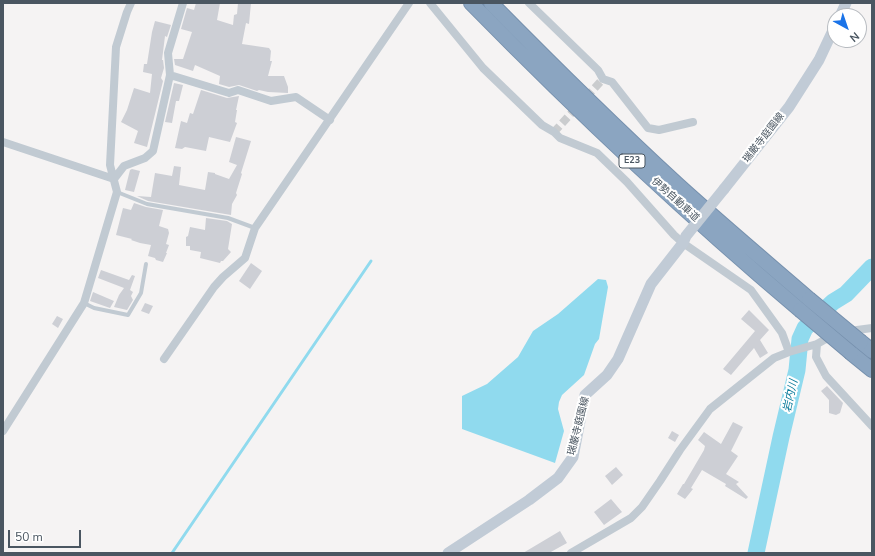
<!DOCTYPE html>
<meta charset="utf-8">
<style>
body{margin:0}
#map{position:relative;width:875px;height:556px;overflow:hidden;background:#f5f3f3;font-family:"Nunito Sans",sans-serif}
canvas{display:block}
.frame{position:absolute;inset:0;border:4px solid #4a5661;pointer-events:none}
.north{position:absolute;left:827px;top:8px;width:40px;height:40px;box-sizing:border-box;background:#fff;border:1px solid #b7bbc0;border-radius:50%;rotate:140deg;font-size:11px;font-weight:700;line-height:16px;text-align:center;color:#4a5661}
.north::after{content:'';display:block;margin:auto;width:14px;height:18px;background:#1a73e8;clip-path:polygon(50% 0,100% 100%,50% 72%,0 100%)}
.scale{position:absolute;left:8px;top:530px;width:73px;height:18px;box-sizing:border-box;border:2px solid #4a5661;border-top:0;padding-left:5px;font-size:12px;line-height:14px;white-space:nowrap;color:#4a5661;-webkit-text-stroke:3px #fff;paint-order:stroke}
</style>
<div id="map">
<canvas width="875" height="556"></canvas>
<div class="frame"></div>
<div class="north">N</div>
<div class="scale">50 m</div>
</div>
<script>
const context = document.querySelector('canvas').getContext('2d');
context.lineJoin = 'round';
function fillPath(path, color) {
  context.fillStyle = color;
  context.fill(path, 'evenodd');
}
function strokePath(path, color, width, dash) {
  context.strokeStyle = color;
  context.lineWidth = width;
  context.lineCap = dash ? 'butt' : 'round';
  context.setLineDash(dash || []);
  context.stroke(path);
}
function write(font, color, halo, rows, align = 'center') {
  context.font = font + ' "Nunito Sans","Noto Sans JP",sans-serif';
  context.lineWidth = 4;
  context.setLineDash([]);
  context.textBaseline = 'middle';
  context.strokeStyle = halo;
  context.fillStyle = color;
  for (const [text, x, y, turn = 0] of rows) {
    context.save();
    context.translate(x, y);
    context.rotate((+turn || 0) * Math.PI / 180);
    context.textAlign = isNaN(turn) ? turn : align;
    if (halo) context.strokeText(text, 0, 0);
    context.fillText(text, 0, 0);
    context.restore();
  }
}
fillPath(new Path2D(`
 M598 279 606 280 608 287 599 339 595 344 584 375 562 395 559 402 558 409 564 431 555 463 462 429V396L487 384 518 357 533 331 558 314Z`), '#90daee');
strokePath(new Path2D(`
 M172 553 371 261`), '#90daee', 3);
strokePath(new Path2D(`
 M756 553 781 437 797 370 800 339 805 328 833 302 846 294 872 267`), '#90daee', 17);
fillPath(new Path2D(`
 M196 3H220L217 20 233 25 234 15 237 14 238 3H251L249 24 246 23 242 44 269 48 271 51 270 61H272L268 76H284L288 87V93L268 92 259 90 257 91 239 85 229 87 219 84 220 76 195 65 193 71 175 65 174 59H183L192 32 181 29 187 8 194 10Z
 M155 21 171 25 167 37 165 36 162 60H163L164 68 161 78 163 81 147 147 134 143 138 131 121 122 127 110 134 88 150 93 152 74 143 72 144 64H147L152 32Z
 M174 83 183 85 179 101H176L172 123 165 122Z
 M201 90 227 98 239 96 236 110H237L235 122 237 123 230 142 209 137 206 151 185 147 182 149 175 148 181 121 187 123 190 113 193 114Z
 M236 137 251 141 241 173 242 174 236 193 237 195 232 204 231 215 148 201 137 196 151 197 155 173 172 176 174 166 181 167 179 185 205 190 208 172 215 173V174L229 179 237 165 229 162Z
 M132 169 140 171 134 192 125 190 130 170Z
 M134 203 146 207 163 210 159 226 168 229 169 233 166 244 169 245 166 253H167L163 262 156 260 155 258 148 256 151 245 140 243 131 240 132 239 116 235 123 208 131 210Z
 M206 218 227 221 232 224 228 249 231 252 223 261H221L220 263 200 258 201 252 190 250V246H186V237L188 236 190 227 205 230Z
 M251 263 262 271 250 289 239 281Z
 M101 270 129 280 132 275 135 276 130 290 133 292 131 296 133 300 127 310 114 307 119 295 124 288 98 278Z
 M93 292 114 301 110 308 90 301Z
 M145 303 153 306 149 314 141 311Z
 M749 310 769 330 760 340 768 353 760 358 754 348 731 375 723 369 755 331 741 319Z
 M57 316 63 319 58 328 52 324Z
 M827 386 843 403 840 413 836 415 829 413V400L821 391Z
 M733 422 743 427 731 451 738 456 726 474 739 482 736 484 748 497 746 499 725 486 726 484 702 470 691 488 693 489 685 499 677 494 683 484H684L704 450 705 446 698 440 704 432 721 444Z
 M672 431 679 435 675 442 668 438Z
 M616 467 623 475 612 485 605 476Z
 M611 499 622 512 604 525 594 512Z
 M560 531 567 543 549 553H523Z`), '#cdcfd5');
strokePath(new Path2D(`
 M554 132 603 79`), '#caccce', 8, [8, 4]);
const highway = new Path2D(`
 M471 3C576 110 685 213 800 310
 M491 3C552 65 614 126 678 185 721 224 765 261 809 299
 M861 342 872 351
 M851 353 872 370`);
strokePath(highway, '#7690ad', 16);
strokePath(new Path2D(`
 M117 192 147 204 228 218 255 228
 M84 303 94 308 128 315 141 293 146 264`), '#c1cad2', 4);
strokePath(new Path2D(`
 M430 3 483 68 542 125 554 132 560 138 597 153 627 182 674 235 683 243 751 290 782 333 789 352
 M529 3 598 70 603 79 612 82 648 128 659 130 693 122
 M170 75 229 93 238 90 271 101 296 97 330 120
 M3 142 114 179
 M114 179 124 166 145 158 153 151 170 75 168 53 183 3
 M848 332 857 330 872 328
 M817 344 816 357 826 376 872 426
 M164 359 214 287 223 277 245 258 255 228 409 3
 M3 431 84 303 117 192 110 165 116 47 127 12 131 3
 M571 553 631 518 642 507 660 481 680 450 710 409 774 358 789 352 817 344 824 340 833 337`), '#c1cad2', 8);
strokePath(new Path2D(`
 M840 16 846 3
 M724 189 789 107 819 60 835 26
 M448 553 529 500 558 478 573 457 585 395 607 375 618 359 651 284 683 243`), '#c1cbd6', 11);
strokePath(highway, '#8ba5c1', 14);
const highwayBridge = new Path2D(`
 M809 299 861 342
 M800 310 851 353`);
strokePath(highwayBridge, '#7690ad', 16, []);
strokePath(new Path2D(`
 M683 243 686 236 724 189`), '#c1cbd6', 11);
strokePath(highwayBridge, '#8ba5c1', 14);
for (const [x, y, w] of [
 [632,161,26]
]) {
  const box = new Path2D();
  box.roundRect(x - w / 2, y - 7, w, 14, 3);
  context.fillStyle = '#fff';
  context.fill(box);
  strokePath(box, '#4a5661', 1);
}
write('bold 9px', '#4a5661', null, [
 ["E23",632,161]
]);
write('10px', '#4a5661', '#fff', [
 ["瑞厳寺庭園線",764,138,-52],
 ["伊勢自動車道",675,200,42],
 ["瑞巌寺庭園線",579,426,-76]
]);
write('italic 11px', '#0c7c9b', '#fff', [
 ["岩内川",791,396,-77]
]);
</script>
